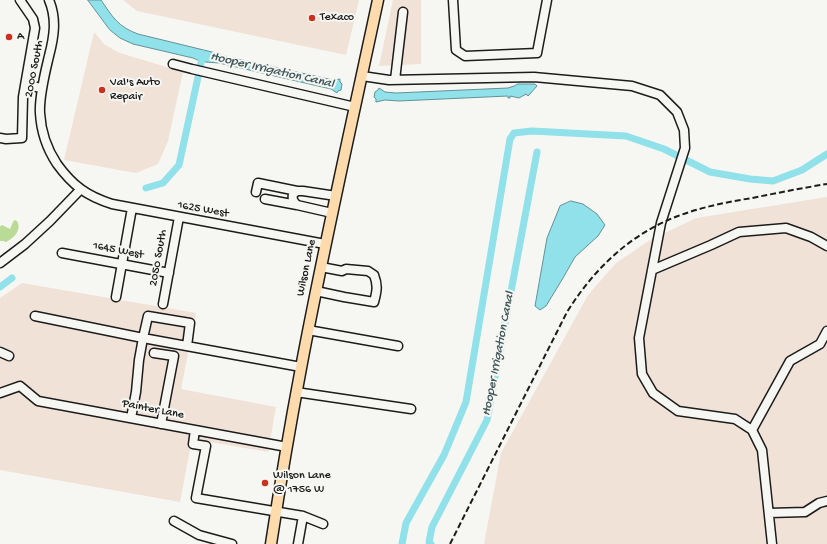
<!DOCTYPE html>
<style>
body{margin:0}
canvas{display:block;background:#f6f6f2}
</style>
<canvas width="827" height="544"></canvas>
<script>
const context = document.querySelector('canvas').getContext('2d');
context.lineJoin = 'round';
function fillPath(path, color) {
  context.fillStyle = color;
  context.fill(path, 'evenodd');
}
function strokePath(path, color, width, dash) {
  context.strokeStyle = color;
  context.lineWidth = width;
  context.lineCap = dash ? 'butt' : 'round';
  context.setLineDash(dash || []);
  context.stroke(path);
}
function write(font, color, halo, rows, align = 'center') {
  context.font = font + ' "Gochi Hand",sans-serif';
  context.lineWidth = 4;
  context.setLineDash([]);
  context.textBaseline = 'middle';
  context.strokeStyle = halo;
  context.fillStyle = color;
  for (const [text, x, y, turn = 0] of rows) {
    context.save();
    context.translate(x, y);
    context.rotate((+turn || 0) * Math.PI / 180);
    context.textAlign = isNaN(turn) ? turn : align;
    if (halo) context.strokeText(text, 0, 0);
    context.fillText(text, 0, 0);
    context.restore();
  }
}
fillPath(new Path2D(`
 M123 0H359L346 55 137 11Z
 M393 0H421V64L379 66Z
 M94 32 105 45 120 53 183 72 168 141 158 164 136 173 64 160Z
 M827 197V544H484L501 453 588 295 616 263 650 240 696 218Z
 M22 283 196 313 181 389 276 407 268 452 192 439 180 502 0 470V298Z`), '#f1e2d7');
fillPath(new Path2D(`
 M14 220 17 221C22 230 14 238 6 242H5L4 241H0V226H1L2 225 10 229Z`), '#b9db95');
const water = new Path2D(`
 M88 0H101C112 16 118 27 138 34L216 53 220 55 333 80 340 79V82L342 84 341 90 338 91 337 93 331 89 219 63C208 62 203 63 193 58L133 44 120 38 110 30Z
 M518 84H535L537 86 528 96 526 94 519 98 510 96V98H508V96L399 101 385 100 376 102V99L374 97 375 92 378 90 379 88 385 92 396 93 508 88 514 86Z
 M571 201 583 204 597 214 605 225 598 236 575 257 563 278 546 306 540 310 535 306 547 238 560 206Z`);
fillPath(water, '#90e1e9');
strokePath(water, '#629297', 1);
strokePath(new Path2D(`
 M146 188 163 183 179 165 203 54
 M0 287 12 278
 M402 544 406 523 444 455 466 402 510 139 514 133 532 131 626 136 664 149 710 172 750 179 773 181 802 170 827 154
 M431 544 429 542 432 527 487 420 537 152`), '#90e1e9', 7);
const minor = new Path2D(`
 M49 0C57 19 54 37 49 56 45 73 39 96 40 113 41 131 47 149 57 164 73 186 87 196 112 204L325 244
 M453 0 456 50 465 56 537 53 547 0
 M173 64 192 69 355 107
 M362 76 389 80 534 77 632 86 660 95 677 112 684 130 685 148 661 223 639 338 642 374 653 393 678 411 735 419 752 430 762 450 772 544
 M395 80 403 12
 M25 85 42 88
 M0 138 6 139 22 138 23 97 35 28 33 19 20 0
 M256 192 258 183 297 191
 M265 199 297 205
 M332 213 297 205C293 201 292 199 293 194L297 191H303L336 196
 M62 253 169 273
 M0 263 25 244 50 221 80 190
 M652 270 711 245 739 232 786 228 811 237 827 246
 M316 291 344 297 374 302C377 291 378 285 374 275L368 271 346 269 342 271 321 267
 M116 297 132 208
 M163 304 179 217
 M35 316 143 338 148 316 190 323 187 346
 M308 330 398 346
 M0 352 9 356
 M154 353 174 356 161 424
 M296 392 411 409
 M0 393 20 386 38 401 287 447
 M131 418 136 392 139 360 143 338 301 367
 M195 430 193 444 206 446 196 498 303 516 298 544
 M752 430 790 361 820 344 827 331
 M769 513 805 512 819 503 827 501
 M303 516 323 524
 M174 521 199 535 232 544`);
const major = new Path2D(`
 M271 544C280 485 290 426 301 368 324 245 352 122 378 0`);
strokePath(minor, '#1c1c1c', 11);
strokePath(major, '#1c1c1c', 13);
strokePath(minor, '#f6f6f2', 8);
strokePath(major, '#fedbac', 10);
strokePath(new Path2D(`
 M450 544 567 312C594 269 630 234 678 216 702 207 727 202 752 198 777 193 802 188 827 184`), '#1c1c1c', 2, [6, 3]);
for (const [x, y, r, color] of [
 [312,18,4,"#c8321e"],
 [9,37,4,"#c8321e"],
 [102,90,4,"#c8321e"],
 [265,483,4,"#c8321e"]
]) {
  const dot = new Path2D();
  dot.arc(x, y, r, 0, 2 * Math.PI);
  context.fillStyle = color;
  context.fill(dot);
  strokePath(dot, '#f6f6f2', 1.5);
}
write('12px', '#1c1c1c', '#f6f6f2', [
 ["Texaco",320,18],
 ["A",17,37],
 ["Val's Auto",110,83],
 ["Repair",110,97],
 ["Wilson Lane",273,476],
 ["@ 1756 W",273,490]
], 'left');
write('12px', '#1c1c1c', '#f6f6f2', [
 ["2000 South",35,69,-79],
 ["1625 West",203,210,10],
 ["1645 West",118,251,11],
 ["2050 South",159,258,-80],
 ["Wilson Lane",307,268,-78],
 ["Painter Lane",153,410,11]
]);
write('italic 13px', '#3f575a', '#f6f6f2', [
 ["Hooper Irrigation Canal",272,71,13],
 ["Hooper Irrigation Canal",499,354,-79]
]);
</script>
